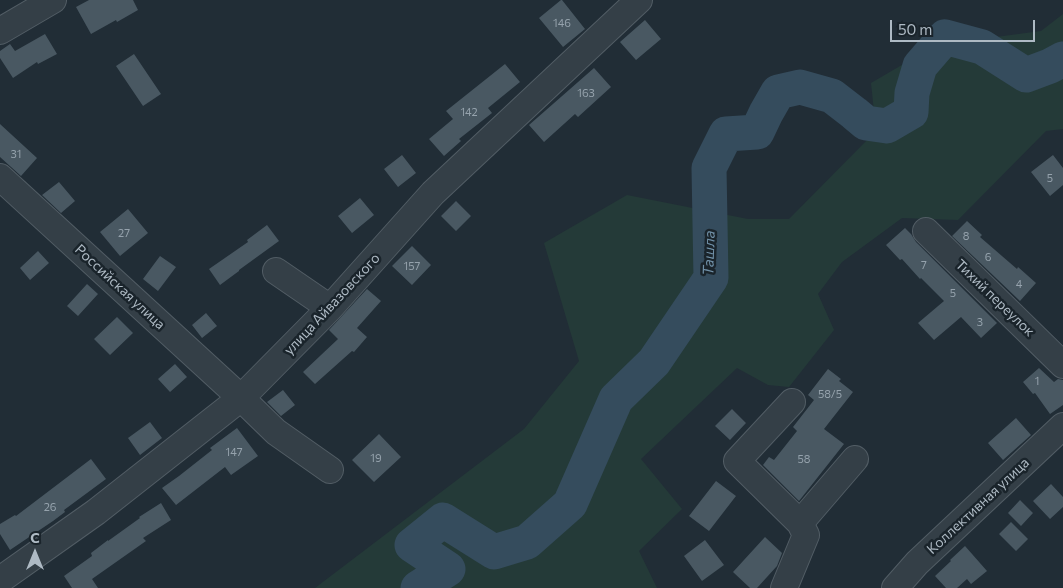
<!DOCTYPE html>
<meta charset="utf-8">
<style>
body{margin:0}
#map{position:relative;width:1063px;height:588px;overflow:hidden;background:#212d36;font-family:Commissioner,sans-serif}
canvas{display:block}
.north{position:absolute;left:10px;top:528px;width:50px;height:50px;-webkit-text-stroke:4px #1a242b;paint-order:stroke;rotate:0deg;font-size:14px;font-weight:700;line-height:20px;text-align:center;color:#aebac4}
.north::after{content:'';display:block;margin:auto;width:18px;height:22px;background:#aebac4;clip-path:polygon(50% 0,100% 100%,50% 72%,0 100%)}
.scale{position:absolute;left:890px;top:20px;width:145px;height:22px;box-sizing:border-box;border:2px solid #aebac4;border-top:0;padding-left:6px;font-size:15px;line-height:18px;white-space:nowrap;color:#aebac4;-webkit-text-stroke:4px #1a242b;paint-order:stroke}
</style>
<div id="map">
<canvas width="1063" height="588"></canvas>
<div class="north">С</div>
<div class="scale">50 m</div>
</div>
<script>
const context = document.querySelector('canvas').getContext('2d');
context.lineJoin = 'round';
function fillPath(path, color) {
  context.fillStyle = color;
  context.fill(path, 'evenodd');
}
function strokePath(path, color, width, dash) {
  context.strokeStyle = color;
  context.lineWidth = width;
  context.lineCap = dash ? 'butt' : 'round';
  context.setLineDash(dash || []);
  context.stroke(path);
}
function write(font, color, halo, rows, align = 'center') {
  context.font = font + ' Commissioner,sans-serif';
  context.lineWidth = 5;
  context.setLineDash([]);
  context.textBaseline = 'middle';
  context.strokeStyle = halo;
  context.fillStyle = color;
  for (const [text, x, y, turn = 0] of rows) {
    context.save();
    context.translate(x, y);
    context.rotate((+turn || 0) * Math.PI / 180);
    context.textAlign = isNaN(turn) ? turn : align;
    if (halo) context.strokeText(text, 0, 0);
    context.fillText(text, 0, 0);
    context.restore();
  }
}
fillPath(new Path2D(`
 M1063 14V129L1046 131 958 220 902 218 842 262 818 294 834 330 789 387 768 385 737 368 641 459 682 509 639 551 657 588H315L524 429 579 361 544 243 627 195 748 219H789L876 131 871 83 936 45 1041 31Z`), '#243a38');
strokePath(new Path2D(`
 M418 588 448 569 412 545 443 520 494 552 527 542 570 504 616 399 654 362 711 278 709 168 726 134 757 132 766 113 778 92 800 87 832 96 854 113 866 123 887 126 911 112 912 93 920 66 945 37 982 47 1026 75 1050 66 1063 59`), '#354c5d', 35);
fillPath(new Path2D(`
 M89 0H133L138 10 117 22 116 20 91 34 76 7Z
 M561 0H562L585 29 563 47 539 18Z
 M645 20 661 39 636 60 620 42Z
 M45 34 57 54 38 64 37 62 13 78 0 58V51L10 44 15 51Z
 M134 54 161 94 143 106 116 66Z
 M505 64 520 82 488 108 492 113 459 139 461 141 444 156 429 139 453 119 446 111Z
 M594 68 611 87 578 117 575 114 544 142 529 125Z
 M0 124 37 158 21 176 0 157Z
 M402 155 416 173 398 187 384 169Z
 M1053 155 1063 168V185L1050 196 1031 172Z
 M59 182 75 201 61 213 42 195Z
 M360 198 374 215 352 233 338 216Z
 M456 201 471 216 456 231 441 216Z
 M128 209 148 233 120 256 100 232Z
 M967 221 982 235 980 237 1017 269 1018 267 1036 283 1020 301 952 236Z
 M267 225 279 241 239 270V271L220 285 209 269 248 242 247 240Z
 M905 228 911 234 916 242 997 323 981 338 961 317 934 340 918 323 944 301 921 278 920 279 902 259 900 260 886 245Z
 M412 246 431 265 412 285 392 266Z
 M38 251 49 263 30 280 20 268Z
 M160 256 176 267 158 291 143 279Z
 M87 284 98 294 78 316 67 306Z
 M367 289 381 301 357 328 367 337 354 352 352 351 315 384 303 372 338 339 329 330Z
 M206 313 217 326 202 338 192 325Z
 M117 317 133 333 110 355 94 339Z
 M175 364 187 377 170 392 158 379Z
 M1039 368 1054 382 1058 379 1063 380V405L1050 414 1035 393 1033 394 1023 382Z
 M828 369 841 379 839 381 853 392 824 429 844 444 799 501 763 465 769 457 774 460 797 431 793 427 814 400 808 395Z
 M283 390 295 405 281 416 267 402Z
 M732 409 746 423 730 440 715 426Z
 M1016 418 1031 435 1003 460 988 443Z
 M150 422 162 438 140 455 128 438Z
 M237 428 258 456 231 475 225 467 176 505 162 488 179 476 212 450 210 448Z
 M379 434 401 457 374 482 352 460Z
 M91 459 106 479 64 510 65 512 53 521 10 550 0 534V524L15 515 16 516Z
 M716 481 736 496 709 531 689 516Z
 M1051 484 1063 497V507L1050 519 1033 501Z
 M1020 500 1033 513 1021 526 1008 513Z
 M161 503 171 520 143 538 146 541 92 579 98 588H72L64 576 92 556 91 553 108 540V541L140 518 139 517Z
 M1011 522 1028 539 1016 551 999 534Z
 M765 537 782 553 777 566 757 588H750L733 572Z
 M705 540 724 565 702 581 684 556Z
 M965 546 987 571 971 584 967 579 957 588H946L935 576 951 561 950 560Z`), '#495862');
const minor = new Path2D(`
 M0 31 53 0
 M0 177 241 398 276 432 330 470
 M926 231 1063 365
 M276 271 330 308
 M800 523 855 459
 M0 580 96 512 241 398 330 308 433 193 639 0
 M784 588 806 535 800 523 737 461 792 402
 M895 588 917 563 1063 426`);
strokePath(minor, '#525d65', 28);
strokePath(minor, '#343f47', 26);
write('11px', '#95a2ac', null, [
 ["146",562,23],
 ["163",586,93],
 ["142",469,112],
 ["31",16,154],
 ["5",1050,178],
 ["27",124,233],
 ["8",966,236],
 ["6",988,257],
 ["7",924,265],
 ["157",412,266],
 ["4",1019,284],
 ["5",953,293],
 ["3",980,322],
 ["1",1037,381],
 ["58/5",830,394],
 ["147",234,452],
 ["19",376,458],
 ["58",804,459],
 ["26",50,507]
]);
write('14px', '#aebac4', '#1a242b', [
 ["Российская улица",120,287,43],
 ["Тихий переулок",995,298,44],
 ["улица Айвазовского",332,304,-47],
 ["Коллективная улица",978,506,-43]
]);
write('italic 15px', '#7090a7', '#1a242b', [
 ["Ташла",709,253,-88]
]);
</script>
